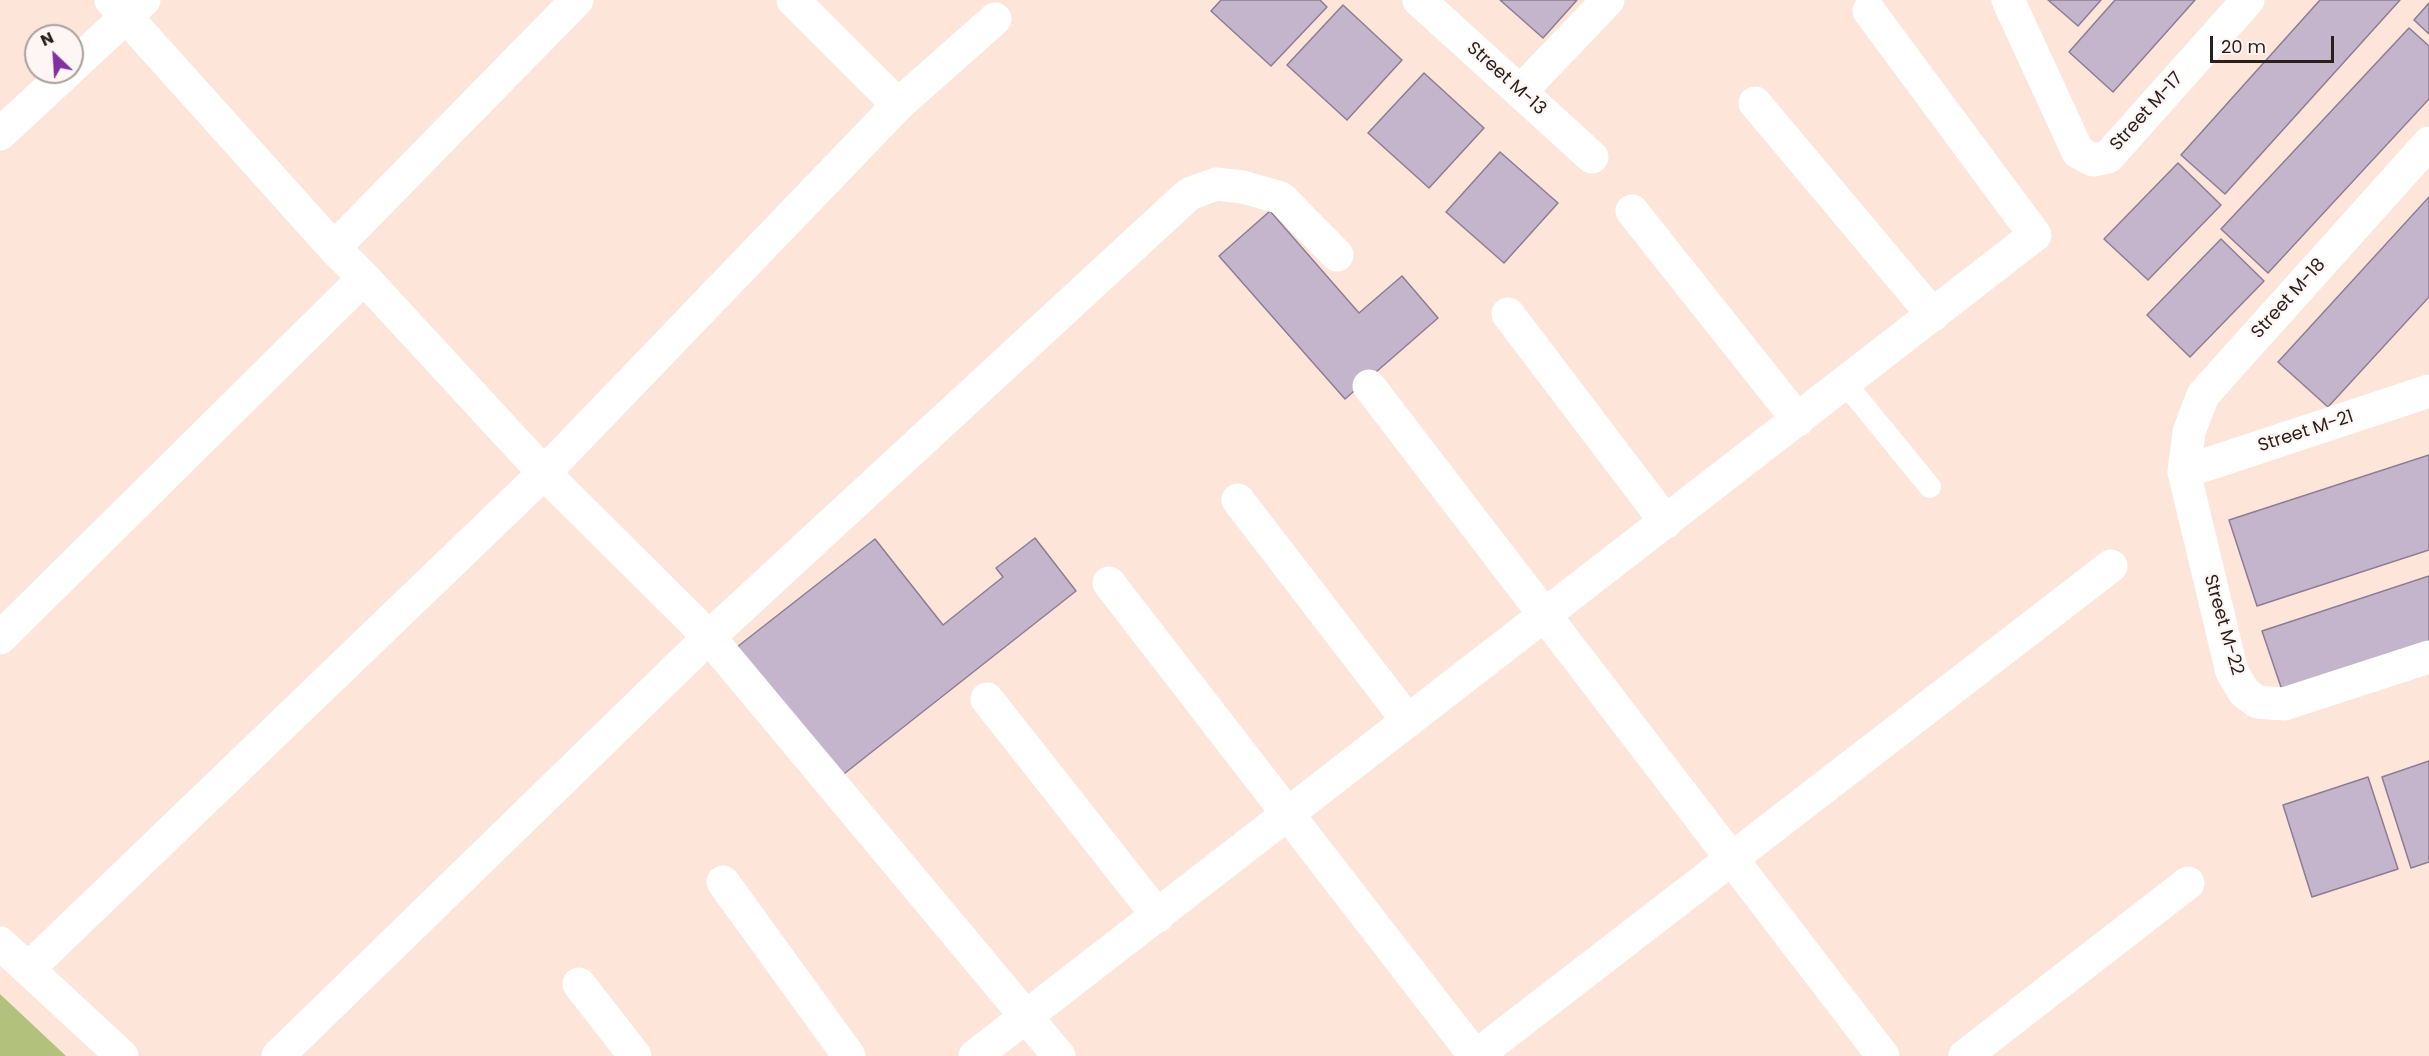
<!DOCTYPE html>
<style>
body{margin:0}
#map{position:relative;width:2429px;height:1056px;overflow:hidden;background:#fee5da;font-family:Poppins,sans-serif}
canvas{display:block}
.north{position:absolute;left:24px;top:24px;width:60px;height:60px;box-sizing:border-box;background:#fdf6f4;border:2px solid #a9a09d;border-radius:50%;rotate:335deg;font-size:16px;font-weight:700;line-height:24px;text-align:center;color:#2a1f1b}
.north::after{content:'';display:block;margin:auto;width:21px;height:27px;background:#81309f;clip-path:polygon(50% 0,100% 100%,50% 72%,0 100%)}
.scale{position:absolute;left:2210px;top:36px;width:124px;height:27px;box-sizing:border-box;border:3px solid #2a1f1b;border-top:0;padding-left:8px;font-size:18px;line-height:21px;white-space:nowrap;color:#2a1f1b;-webkit-text-stroke:4px #fdf6f4;paint-order:stroke}
</style>
<div id="map">
<canvas width="2429" height="1056"></canvas>
<div class="north">N</div>
<div class="scale">20 m</div>
</div>
<script>
const context = document.querySelector('canvas').getContext('2d');
context.lineJoin = 'round';
function fillPath(path, color) {
  context.fillStyle = color;
  context.fill(path, 'evenodd');
}
function strokePath(path, color, width, dash) {
  context.strokeStyle = color;
  context.lineWidth = width;
  context.lineCap = dash ? 'butt' : 'round';
  context.setLineDash(dash || []);
  context.stroke(path);
}
function write(font, color, halo, rows, align = 'center') {
  context.font = font + ' Poppins,sans-serif';
  context.lineWidth = 4.5;
  context.setLineDash([]);
  context.textBaseline = 'middle';
  context.strokeStyle = halo;
  context.fillStyle = color;
  for (const [text, x, y, turn = 0] of rows) {
    context.save();
    context.translate(x, y);
    context.rotate((+turn || 0) * Math.PI / 180);
    context.textAlign = isNaN(turn) ? turn : align;
    if (halo) context.strokeText(text, 0, 0);
    context.fillText(text, 0, 0);
    context.restore();
  }
}
fillPath(new Path2D(`
 M0 994 66 1056H0Z`), '#b2c17b');
const building = new Path2D(`
 M1221 0H1320L1327 7 1271 66 1211 11Z
 M1500 0H1577L1543 38Z
 M2048 0H2101L2078 26Z
 M2115 0H2195L2113 92 2069 52Z
 M2320 0H2400L2225 194 2181 155Z
 M2429 3V34L2414 20Z
 M1343 5 1402 60 1347 120 1287 65Z
 M2409 28 2429 46V99L2268 273 2221 229Z
 M1424 73 1484 128 1429 188 1368 133Z
 M1500 152 1558 203 1504 263 1446 212Z
 M2178 163 2221 205 2148 280 2104 239Z
 M2429 197V297L2328 407 2278 362Z
 M1270 211 1359 313 1402 276 1438 318 1345 399 1219 256Z
 M2221 239 2264 281 2190 357 2147 315Z
 M2429 455V550L2257 606 2229 520Z
 M1035 538 1076 591 840 777 737 647 875 539 943 625 1003 577 996 568Z
 M2429 576V642L2282 690 2262 631Z
 M2429 761V862L2411 868 2382 777Z
 M2368 777 2398 869 2312 897 2283 805Z`);
fillPath(building, '#c4b5cd');
strokePath(building, '#8c7d95', 1.5);
strokePath(new Path2D(`
 M1845 383 1930 487`), '#fff', 22);
strokePath(new Path2D(`
 M111 0 334 248 364 278 544 473 709 637 1059 1056
 M793 0 898 105
 M1419 0 1592 157
 M2008 0 2078 152 2093 160 2108 157 2248 0
 M72 67 144 0
 M1520 92 1608 0
 M1755 103 1933 315
 M0 134 67 72
 M2429 143 2203 395 2189 432 2184 472 2232 672 2244 692 2257 702 2284 704 2429 657
 M1632 211 1798 420
 M334 248 577 0
 M1508 314 1666 522
 M1369 386 1883 1056
 M2184 472 2429 391
 M1238 500 1408 721
 M1109 583 1475 1056
 M0 638 364 278
 M987 699 1158 916
 M723 882 849 1056
 M0 943 122 1056
 M28 969 544 473 898 105 995 19
 M579 984 635 1056
 M278 1056 709 637 1189 194 1216 184 1243 187 1281 198 1337 255
 M975 1056 2035 235 1869 11
 M1476 1056 2111 566
 M1965 1056 2188 883`), '#fff', 33);
write('18px', '#2a1f1b', '#fdf6f4', [
 ["Street M-13",1506,79,42],
 ["Street M-17",2147,112,-48],
 ["Street M-18",2289,299,-48],
 ["Street M-21",2306,432,-18],
 ["Street M-22",2223,625,74]
]);
</script>
